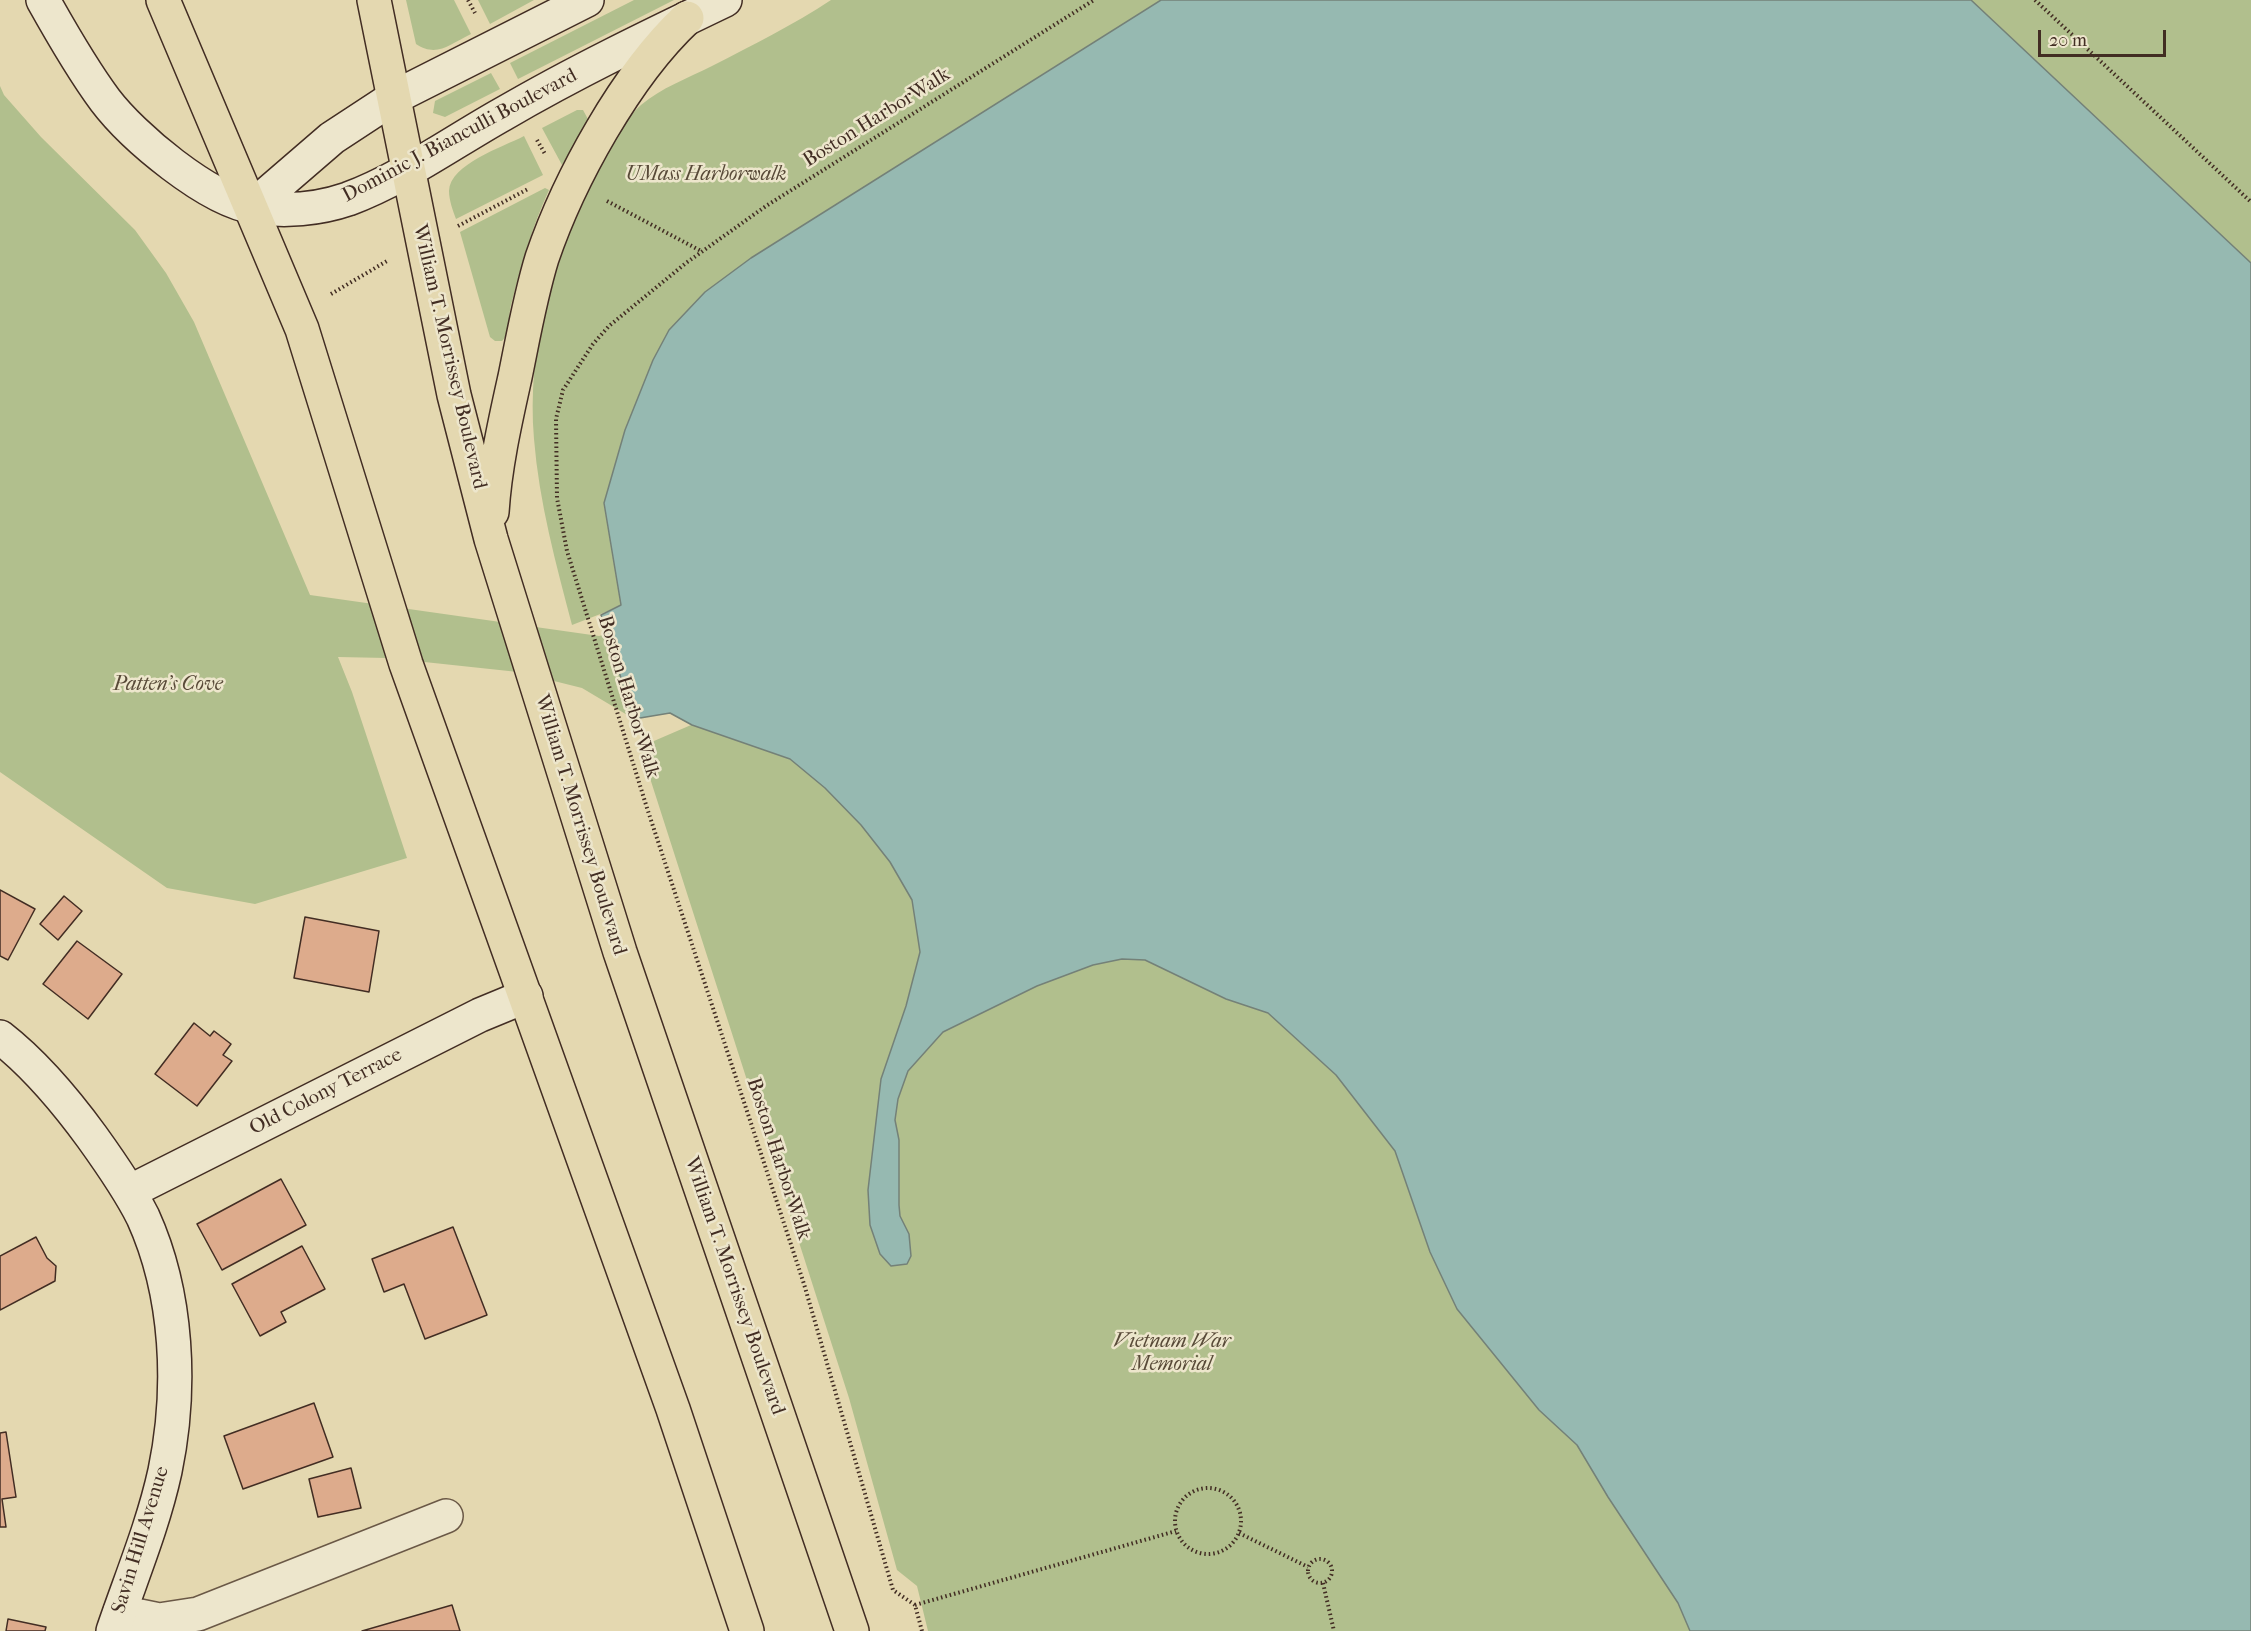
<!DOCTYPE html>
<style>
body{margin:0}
#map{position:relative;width:2251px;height:1631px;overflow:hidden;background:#e4d8b0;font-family:"IM FELL French Canon",serif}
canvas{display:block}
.scale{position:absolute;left:2038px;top:30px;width:128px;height:27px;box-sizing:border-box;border:3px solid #422d23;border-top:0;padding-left:8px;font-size:18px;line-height:21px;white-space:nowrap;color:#422d23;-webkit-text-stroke:4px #ede6cc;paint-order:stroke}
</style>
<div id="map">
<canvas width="2251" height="1631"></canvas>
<div class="scale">20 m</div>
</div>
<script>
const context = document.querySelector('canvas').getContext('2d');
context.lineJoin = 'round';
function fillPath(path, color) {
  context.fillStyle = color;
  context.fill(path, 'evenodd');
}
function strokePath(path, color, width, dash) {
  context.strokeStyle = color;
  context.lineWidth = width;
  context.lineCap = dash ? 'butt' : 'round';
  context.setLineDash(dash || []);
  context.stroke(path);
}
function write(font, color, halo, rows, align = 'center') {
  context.font = font + ' "IM FELL French Canon",serif';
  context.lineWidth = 5;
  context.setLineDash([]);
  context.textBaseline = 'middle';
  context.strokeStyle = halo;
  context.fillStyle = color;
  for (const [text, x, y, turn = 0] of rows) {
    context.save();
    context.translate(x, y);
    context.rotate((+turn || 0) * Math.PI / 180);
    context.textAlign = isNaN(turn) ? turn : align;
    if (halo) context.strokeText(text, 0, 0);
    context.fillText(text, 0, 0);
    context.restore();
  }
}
fillPath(new Path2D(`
 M406 0H454L471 34C450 44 437 58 416 44Z
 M478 0H534L490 24Z
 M634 0H674L518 79 510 63Z
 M831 0H1161L751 258 653 360 625 430 604 503 621 606 572 625C556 564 539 502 534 439 527 350 550 258 592 181 605 156 619 124 641 105 661 88 688 78 712 66 753 45 793 25 831 0Z
 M1971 0H2251V263Z
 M491 73 500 89 445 117 433 113 435 101Z
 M0 86 4 95 41 137 135 230 166 273 194 322 310 595 599 636 629 628 624 588 2251 1631H928L917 1586 897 1570 849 1398 640 747 691 725 670 713 634 719 582 688 518 672 387 658 338 657 352 692 407 858 255 904 167 888 0 772Z
 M577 110H583L589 121 562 165 542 128Z
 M524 136 543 175 456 219C453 211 449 200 449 191 450 164 503 147 524 136Z
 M545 188 549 190C532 227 521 266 511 305 508 316 511 333 502 341H495L490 337 460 232Z`), '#b1bf8d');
const water = new Path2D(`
 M1161 0H1971L2251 263V1631H1690L1678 1603 1608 1497 1577 1445 1539 1410 1457 1309 1430 1252 1395 1151 1336 1075 1268 1013 1226 999 1145 960 1122 959 1093 965 1037 986 943 1032 908 1071 898 1099 895 1120 899 1140V1205L900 1216 909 1234 911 1256 907 1264 891 1266 880 1254 870 1225 868 1190 881 1079 906 1006 920 952 912 900 890 862 861 825 825 788 790 759 692 725 670 713 634 719 601 615 621 605 604 503 625 430 653 360 669 330 705 292 751 258Z`);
fillPath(water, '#96b9b1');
strokePath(water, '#748178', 1.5);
const building = new Path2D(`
 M0 890 35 909 8 960 0 956Z
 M64 896 82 911 58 940 40 924Z
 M305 917 379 931 369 992 294 978Z
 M77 941 122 974 88 1019 43 984Z
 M194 1023 210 1036 214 1031 231 1044 223 1055 232 1061 197 1106 155 1074Z
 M281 1179 306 1225 222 1270 197 1224Z
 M453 1227 487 1315 425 1339 404 1284 384 1292 372 1259Z
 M36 1237 47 1258 56 1266 55 1281 0 1310V1256Z
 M302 1246 325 1289 281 1312 286 1322 260 1336 232 1284Z
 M314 1403 333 1457 243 1489 224 1436Z
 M6 1432 16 1497 2 1499 6 1527H0V1433Z
 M351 1468 361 1508 318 1517 309 1479Z
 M452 1605 460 1631H362Z
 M8 1619 46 1627 45 1631H6Z`);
fillPath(building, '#ddab8c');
strokePath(building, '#422d23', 1.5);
const street = new Path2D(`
 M120 1612 159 1620 198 1614 446 1516`);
const secondary = new Path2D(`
 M43 0C62 34 82 69 105 100 133 137 208 200 254 207 285 212 319 209 348 199 402 179 453 142 503 114 575 72 650 36 725 0
 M252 207 332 138 393 98 587 0
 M0 1037C36 1065 65 1100 92 1137 110 1162 129 1189 143 1217 178 1294 182 1389 165 1471 153 1526 131 1578 113 1631
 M129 1192 480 1015 526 996`);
const primary = new Path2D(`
 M163 0 302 329 406 664 673 1409 747 1631
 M374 0 454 395 491 539 620 952 852 1631
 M492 512C495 466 505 422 515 377 523 338 530 297 542 258 569 179 626 75 687 18`);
strokePath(street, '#6a5846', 36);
strokePath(secondary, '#422d23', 36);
strokePath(primary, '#422d23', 36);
strokePath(new Path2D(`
 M468 0 475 13
 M2035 0 2251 202
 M537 140 545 154
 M607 201 701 251
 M458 226 528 189
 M331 294 387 261
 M1175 1521a33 33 0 1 1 66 0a33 33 0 1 1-66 0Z
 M1239 1533 1308 1567
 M1308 1571a12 12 0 1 1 24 0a12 12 0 1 1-24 0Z
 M1323 1583 1334 1631
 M915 1605 1176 1531
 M922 1631 915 1605 893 1590 804 1284 647 808 567 551 557 498 556 419 563 390 593 344 609 326 686 263 766 206 1094 0`), '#422d23', 4, [1.5, 3]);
strokePath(street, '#ede6cc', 33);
strokePath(secondary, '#ede6cc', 33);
strokePath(primary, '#e4d8b0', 33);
write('20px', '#422d23', '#ede6cc', [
 ["Boston HarborWalk",877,118,-32],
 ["Dominic J. Bianculli Boulevard",460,136,-28],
 ["William T. Morrissey Boulevard",449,357,77],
 ["Boston HarborWalk",628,697,73],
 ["William T. Morrissey Boulevard",580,825,73],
 ["Old Colony Terrace",326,1092,-27],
 ["Boston HarborWalk",778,1159,72],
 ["William T. Morrissey Boulevard",734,1286,71],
 ["Savin Hill Avenue",141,1540,-73]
]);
write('italic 20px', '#584a38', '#ede6cc', [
 ["UMass Harborwalk",706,175],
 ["Patten's Cove",168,685],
 ["Vietnam War",1172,1342],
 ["Memorial",1172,1365]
]);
</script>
